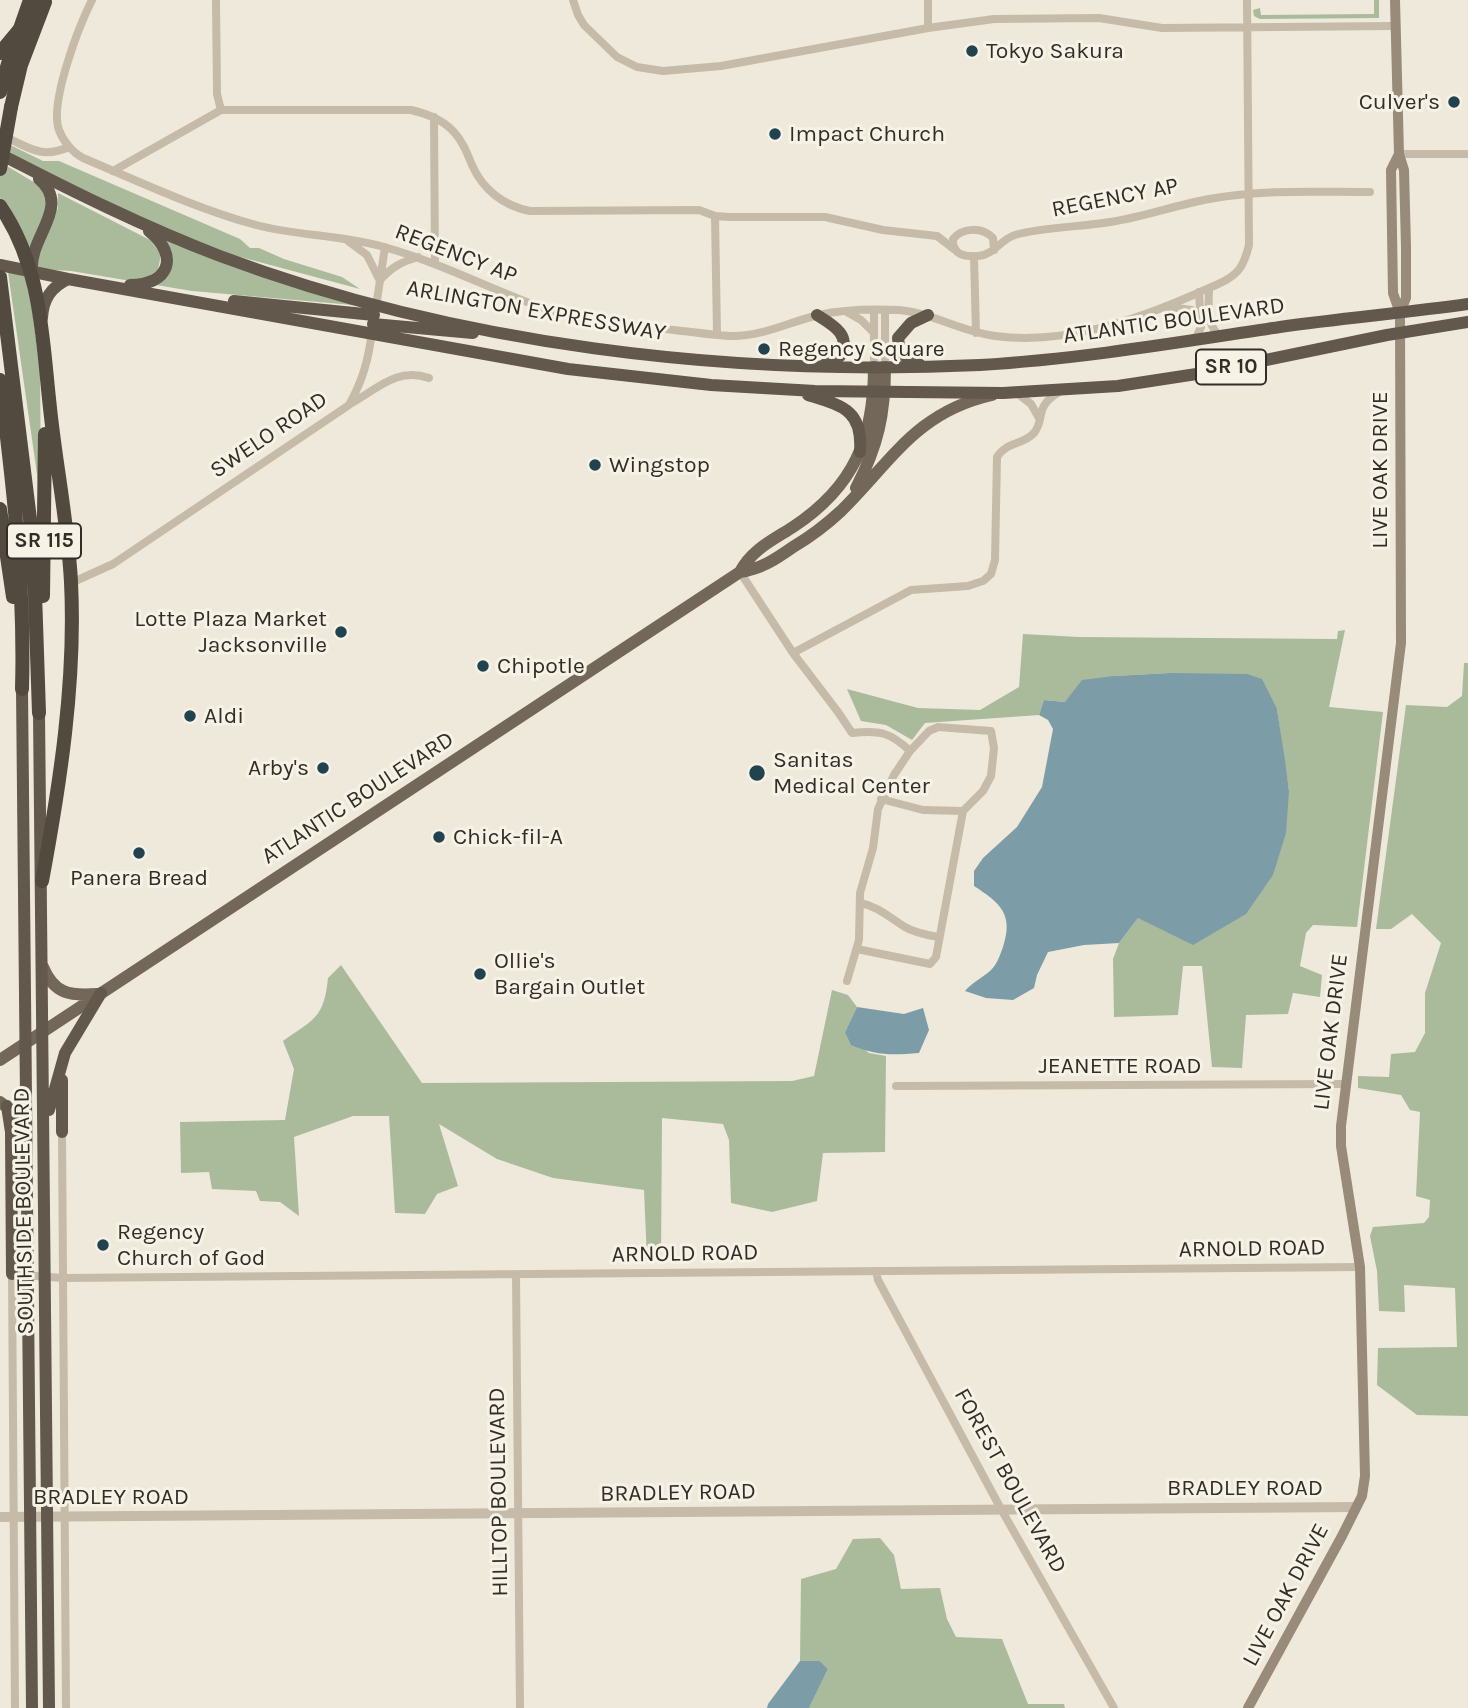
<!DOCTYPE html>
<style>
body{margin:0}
canvas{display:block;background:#eee9da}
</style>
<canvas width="1468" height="1708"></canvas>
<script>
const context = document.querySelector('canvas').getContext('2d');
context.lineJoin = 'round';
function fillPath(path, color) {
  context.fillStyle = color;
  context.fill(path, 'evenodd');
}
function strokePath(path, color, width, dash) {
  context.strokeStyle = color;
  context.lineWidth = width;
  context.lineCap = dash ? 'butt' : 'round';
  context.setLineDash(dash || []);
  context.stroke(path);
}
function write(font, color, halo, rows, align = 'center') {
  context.font = font + ' Karla,sans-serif';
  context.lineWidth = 6;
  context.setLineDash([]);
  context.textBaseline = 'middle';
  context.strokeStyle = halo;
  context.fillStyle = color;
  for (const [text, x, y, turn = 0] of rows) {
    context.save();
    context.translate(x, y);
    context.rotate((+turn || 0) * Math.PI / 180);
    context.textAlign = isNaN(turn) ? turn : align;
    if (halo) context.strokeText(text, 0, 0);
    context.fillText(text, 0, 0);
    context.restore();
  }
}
fillPath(new Path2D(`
 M1374 0H1379V18L1260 19 1254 16 1253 10 1260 8 1261 15 1374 14Z
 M0 140 43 161H59L240 239 250 248H259L284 259 342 277 360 289 233 255 147 221 19 158 0 146Z
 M0 162 37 184 50 201 29 250 0 198Z
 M58 193 150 240 161 254 158 270 144 279 125 280 71 271 37 269 35 263 58 208Z
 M166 239 364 306 192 291 156 285Z
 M8 272 28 277 40 372 41 481H38Z
 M1345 630 1329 707 1383 712 1357 927 1313 925 1306 933 1300 966 1322 975 1320 997 1293 993 1288 1014 1246 1015 1242 1068 1212 1067 1202 966H1183L1178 1015 1114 1017 1113 959 1119 943 1138 918 1289 791 1277 709 1170 673 1114 676 1065 702 1044 700 1039 715 925 723 912 740 886 725 861 721 847 689 918 708 980 710 1019 687 1023 634 1079 637 1337 639 1338 631Z
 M1464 663H1468V1416L1417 1415 1377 1385 1378 1348 1457 1347 1455 1288 1404 1285 1405 1312 1379 1311 1377 1271 1370 1236 1373 1227 1424 1223 1429 1217 1430 1200 1416 1196 1420 1112 1410 1110 1401 1095 1358 1088V1076L1389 1077 1391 1054 1415 1052 1425 1033V993L1441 943 1412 914 1391 929H1376L1406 705 1447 707 1462 696Z
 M341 965 422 1083 792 1081 814 1076 832 990 848 995 857 1007 845 1032 869 1053 886 1056 885 1152 823 1153 817 1201 772 1212 731 1203 729 1140 723 1124 662 1118 661 1260H647L644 1190 553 1178 497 1159 439 1124 458 1186 437 1194 425 1214 395 1213 389 1116H353L294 1137 299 1216 280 1202 260 1201 256 1191 212 1189 209 1172 181 1173 180 1122 285 1120 294 1069 283 1041C314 1019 324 1018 328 978Z
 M880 1538 894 1555 901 1589 940 1588 947 1619 956 1637 1002 1639 1028 1704H1064L1065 1708H809L828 1669 820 1661H800L801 1579 836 1569 853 1539Z`), '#aabb9c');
fillPath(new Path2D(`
 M1170 673 1247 674 1262 679 1277 709 1285 760 1289 791 1286 833 1273 875 1246 914 1193 945 1138 918 1119 943 1084 945 1048 952 1037 975 1034 988 1013 1000 986 998 965 991C973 982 982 978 990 971 997 965 1000 955 1003 947 1014 914 1000 903 974 886V871L983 858 1017 827 1042 787 1053 729 1048 720 1039 715 1044 700 1065 702 1082 680 1114 676Z
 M857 1007 904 1014 923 1008 929 1030 919 1053C892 1055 877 1056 851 1045L845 1032Z
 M800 1661H820L828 1669 809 1708H767L768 1704Z`), '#7c9da8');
strokePath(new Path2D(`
 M92 0C79 26 49 103 59 130 63 141 72 152 83 158 140 182 197 209 256 225 298 236 342 235 384 247 438 262 488 288 540 307 583 322 629 325 674 330 693 332 711 335 730 336 762 337 788 322 819 315 845 309 874 309 899 310 933 313 961 332 995 336 1065 345 1134 321 1198 293 1212 286 1231 281 1240 268 1245 261 1247 253 1249 245L1247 0
 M216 0 217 94 221 110H411C427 114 442 119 454 132 463 142 467 153 472 165 483 190 504 206 530 211L699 210 715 216 729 217H825L883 230 937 236 954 249
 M573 0 578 15 584 25 617 57 637 67 663 71 721 66 928 28 994 19 1099 18 1162 28 1395 26
 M928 0V28
 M434 117 435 264
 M4 136C29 148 42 159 69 147
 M1399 154H1468
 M113 171 221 110
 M715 216 717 334
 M348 241 367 255 379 279
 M994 250 993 238C982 227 963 227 953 239 952 255 965 257 978 256 994 255 1001 239 1015 235 1042 227 1081 227 1110 222 1144 217 1176 205 1209 199 1262 189 1317 192 1370 192
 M974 256 976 333
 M380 280C392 267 401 262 418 257
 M1209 288C1209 306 1205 324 1221 337
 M376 307 385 247
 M1169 307 1192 310 1201 318
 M874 310V333
 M847 312 861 320 874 333V367
 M1195 340 1201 327 1199 292
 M885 367V310
 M1017 393 1031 404 1039 418
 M352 403C378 388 398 367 429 378
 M740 572 793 653 838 712 852 733C879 730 890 732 910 751
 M71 583 113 564 349 405C363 380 369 358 372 330
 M793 653 911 590 968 586 983 581 991 574 995 560 997 457C1006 442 1023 445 1034 433 1046 418 1033 408 1059 392
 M881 799 923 810 963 811
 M860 903C878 906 890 918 905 927 915 933 927 935 938 937
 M847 981 859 940 860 893 873 848 878 809 894 775 910 751 929 731 938 727 991 731 994 748 991 776 983 791 963 811 936 957 930 964 857 949
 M896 1086 1345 1084
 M62 1132 66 1708
 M876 1271 878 1280 892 1306 1001 1509 1114 1708
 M516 1275 520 1708
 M15 1708 12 1274 62 1278 1360 1267`), '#c5bba8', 8);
strokePath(new Path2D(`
 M0 1517 1356 1507`), '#c5bba8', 10);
strokePath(new Path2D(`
 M1399 154 1391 170 1393 293 1400 313
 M1248 1708 1342 1536 1362 1496 1365 1476 1360 1267 1341 1146V1126L1401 643 1400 313 1406 298V247L1404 170 1399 154 1395 0`), '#988b79', 10);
strokePath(new Path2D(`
 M856 488C878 446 885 414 885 367
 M740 572C751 550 773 540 793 527 854 487 874 438 874 367
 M43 967C54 994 70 996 97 994
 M0 1060 740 572C761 569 776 559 793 547 810 537 826 525 841 511 891 462 916 412 992 395
 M0 1102 15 1113 26 1130`), '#73675a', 12);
strokePath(new Path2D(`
 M0 154C72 191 144 227 220 256 457 345 728 377 980 365 1081 359 1180 342 1280 327 1343 318 1405 313 1468 304
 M0 265 68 279 568 369 711 385 815 391 1003 393 1118 386 1203 373 1387 335 1468 322
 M32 271C29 236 72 207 39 179
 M130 285C169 285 180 256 149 231
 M234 301 374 315
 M817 315C833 325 852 335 840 356L824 365
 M42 318C43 299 51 287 68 279
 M373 324 473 333
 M920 365 900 353 898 338 911 323 928 315
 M808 395C843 406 863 410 860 452
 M22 689 32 1708
 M39 713 49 1708
 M62 1080V1132
 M7 1106 11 1132 12 1274
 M49 1110 65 1053 101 993`), '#62584c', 12);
strokePath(new Path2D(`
 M0 92 9 60 30 0
 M11 107 21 65 45 2
 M0 206C42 267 42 337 50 408 56 466 68 524 71 582 76 681 60 784 42 881
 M0 277 30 519 35 593 39 713
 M0 380C13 483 25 585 22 689
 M0 509 13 597
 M43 596 45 434`), '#52493f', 14);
strokePath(new Path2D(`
 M0 53 44 0
 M0 169 11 107`), '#52493f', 14);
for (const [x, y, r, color] of [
 [972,51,7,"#21424f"],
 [1454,102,7,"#21424f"],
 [775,134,7,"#21424f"],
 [764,349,7,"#21424f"],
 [595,465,7,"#21424f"],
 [341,632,7,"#21424f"],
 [483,666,7,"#21424f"],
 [190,716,7,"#21424f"],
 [323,768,7,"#21424f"],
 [757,773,9,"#21424f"],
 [439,837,7,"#21424f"],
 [139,853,7,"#21424f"],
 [480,974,7,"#21424f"],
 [103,1245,7,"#21424f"]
]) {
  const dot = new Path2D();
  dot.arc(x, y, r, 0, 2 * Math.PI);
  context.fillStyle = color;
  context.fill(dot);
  strokePath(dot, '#f7f2e6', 2.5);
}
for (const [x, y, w] of [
 [1231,367,70],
 [44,541,74]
]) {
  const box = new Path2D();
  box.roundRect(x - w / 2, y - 17.5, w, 35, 5);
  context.fillStyle = '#f7f2e6';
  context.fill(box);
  strokePath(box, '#322d27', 2);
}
write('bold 21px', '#322d27', null, [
 ["SR 10",1231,367],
 ["SR 115",44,541]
]);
write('23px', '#322d27', '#f7f2e6', [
 ["Tokyo Sakura",986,51],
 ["Culver's",1440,102,"right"],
 ["Impact Church",789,134],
 ["Regency Square",778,349],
 ["Wingstop",609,465],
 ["Lotte Plaza Market",327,619,"right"],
 ["Jacksonville",327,645,"right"],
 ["Chipotle",497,666],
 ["Aldi",204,716],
 ["Sanitas",773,760],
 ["Medical Center",773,786],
 ["Arby's",309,768,"right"],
 ["Chick-fil-A",453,837],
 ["Panera Bread",139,878,"center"],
 ["Ollie's",494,961],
 ["Bargain Outlet",494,987],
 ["Regency",117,1232],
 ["Church of God",117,1258]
], 'left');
write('23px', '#322d27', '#f7f2e6', [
 ["REGENCY AP",1115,198,-11],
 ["REGENCY AP",456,254,21],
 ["ARLINGTON EXPRESSWAY",536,311,10],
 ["ATLANTIC BOULEVARD",1174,321,-8],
 ["SWELO ROAD",269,435,-34],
 ["LIVE OAK DRIVE",1380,470,-90],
 ["ATLANTIC BOULEVARD",358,798,-33],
 ["LIVE OAK DRIVE",1331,1032,-83],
 ["JEANETTE ROAD",1120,1066],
 ["SOUTHSIDE BOULEVARD",24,1211,-91],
 ["ARNOLD ROAD",1252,1249,-1],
 ["ARNOLD ROAD",685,1254,-1],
 ["FOREST BOULEVARD",1010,1481,61],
 ["BRADLEY ROAD",1245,1488],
 ["HILLTOP BOULEVARD",499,1492,-91],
 ["BRADLEY ROAD",678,1493,-1],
 ["BRADLEY ROAD",111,1497],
 ["LIVE OAK DRIVE",1286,1595,-62]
]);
</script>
